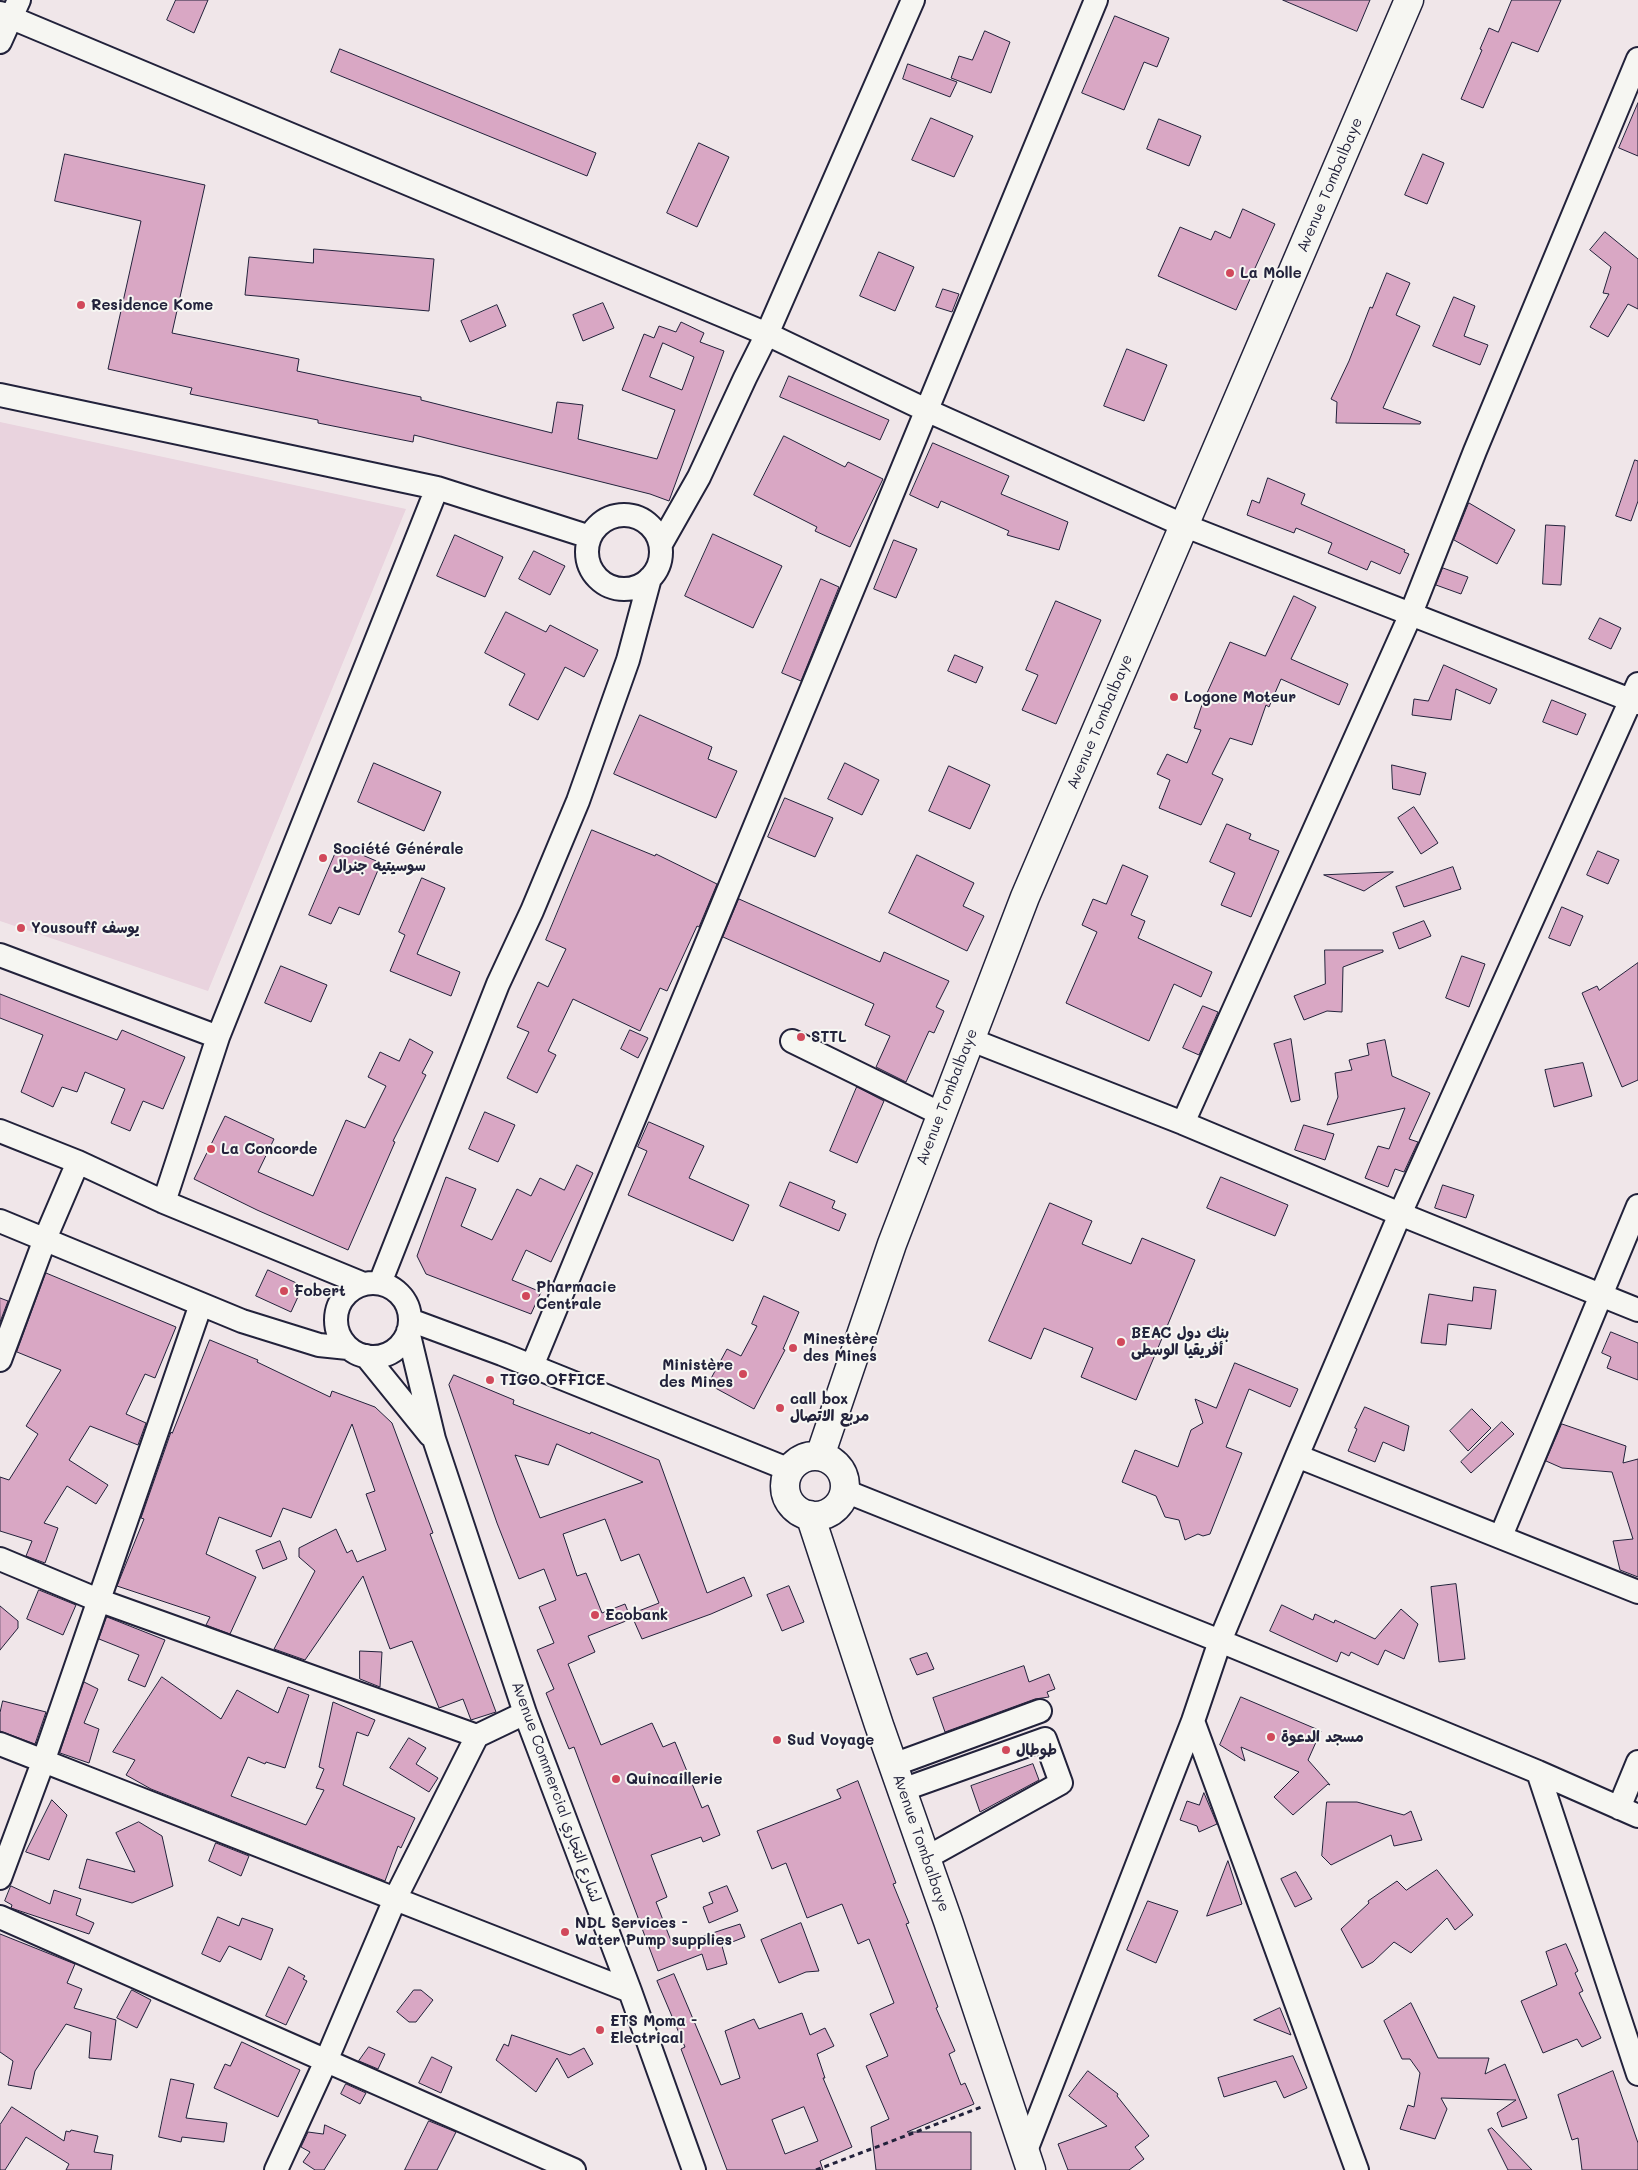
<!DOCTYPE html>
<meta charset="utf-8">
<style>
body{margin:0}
canvas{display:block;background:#f0e6e9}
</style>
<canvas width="1638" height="2170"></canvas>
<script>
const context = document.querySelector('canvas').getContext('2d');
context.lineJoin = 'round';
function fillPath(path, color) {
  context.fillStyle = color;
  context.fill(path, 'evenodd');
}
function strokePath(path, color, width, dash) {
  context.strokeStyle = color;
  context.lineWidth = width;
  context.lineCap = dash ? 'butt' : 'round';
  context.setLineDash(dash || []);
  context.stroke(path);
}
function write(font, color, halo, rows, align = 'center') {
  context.font = font + ' Mali,"Playpen Sans Arabic",sans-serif';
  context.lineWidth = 4;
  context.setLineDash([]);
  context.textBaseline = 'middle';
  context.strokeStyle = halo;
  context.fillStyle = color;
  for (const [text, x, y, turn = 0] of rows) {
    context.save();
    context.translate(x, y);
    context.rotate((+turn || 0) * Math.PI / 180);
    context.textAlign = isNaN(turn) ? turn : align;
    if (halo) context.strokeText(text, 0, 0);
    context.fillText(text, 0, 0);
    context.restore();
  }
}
fillPath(new Path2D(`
 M0 422 406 509 208 991 0 921Z`), '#e9d3de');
const building = new Path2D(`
 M176 0H208L194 33 167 20Z
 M1283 0H1370L1357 31Z
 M1512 0H1561L1538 52 1512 42 1483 108 1461 99 1482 50 1480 49 1489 28 1498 32Z
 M1115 16 1169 38 1157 67 1144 62 1124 110 1082 93Z
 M985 31 1010 42 991 93 951 78 959 56 972 60Z
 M340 49 596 153 587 176 331 72Z
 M908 64 957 82 950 97 903 79Z
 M1638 103V156L1619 148Z
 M931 118 973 136 954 177 912 160Z
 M1159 119 1201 136 1189 166 1147 149Z
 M699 143 729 157 697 227 667 213Z
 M65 154 205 185 172 333 299 359 297 371 421 397V400L552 433 557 402 583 405 578 439 657 459 675 410 622 390 644 334 654 338 659 326 676 332 681 322 704 333 700 342 724 351 669 501 650 494 414 435 413 442 318 423V420L190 394 192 388 108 369 141 221 55 201ZM663 343 694 357 682 390 650 377Z
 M1423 154 1444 163 1427 204 1405 195Z
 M1243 209 1275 224 1236 310 1158 276 1180 227 1211 240 1215 231 1230 238Z
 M1605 232 1638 259V309L1628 304 1608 337 1590 327 1609 294 1603 293 1611 267 1590 250Z
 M314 249 434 259 429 311 245 295 249 257 313 263Z
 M879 252 914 267 895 311 860 296Z
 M1387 273 1410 283 1396 315 1420 326 1383 408 1421 422 1420 424 1336 423 1337 402 1331 399 1349 361 1370 307 1372 308Z
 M943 289 959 294 952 312 936 307Z
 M1454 297 1475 306 1464 336 1488 345 1480 365 1433 346Z
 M603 303 614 328 583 341 573 315Z
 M497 305 506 326 470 342 461 321Z
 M1127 349 1167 365 1144 421 1104 406Z
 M789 376 889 420 880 440 780 397Z
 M784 436 845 467 848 462 883 479 850 547 815 531 817 527 754 495Z
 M933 443 1009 476 1001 494 1068 522 1059 550 1007 535 1009 531 941 501 938 508 910 495Z
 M1635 460 1638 461V501L1631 521 1616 516Z
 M1268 478 1305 494 1301 504 1405 550 1404 552 1409 554 1400 574 1371 561 1367 570 1328 553 1332 543 1296 528 1294 533 1247 515 1252 500 1259 503Z
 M1469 503 1515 530 1497 564 1454 540Z
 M1546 525 1565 526 1561 585 1543 584Z
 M713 534 782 566 753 628 685 596Z
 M455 535 503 557 485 597 437 576Z
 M894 540 917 549 896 598 874 589Z
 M534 551 565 566 550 595 519 579Z
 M1443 568 1468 577 1461 594 1436 585Z
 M821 579 839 587 801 681 782 673Z
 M1294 596 1316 607 1291 659 1348 684 1339 705 1281 679 1269 707 1266 705 1252 745 1230 738 1212 774 1223 779 1201 825 1159 808 1170 780 1157 774 1167 754 1187 763 1201 730 1194 728 1203 702 1230 642 1265 656Z
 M1056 601 1101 620 1056 724 1022 710 1038 675 1026 670Z
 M506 612 546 632 550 625 598 650 584 677 565 667 538 720 509 705 525 674 485 653Z
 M1600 618 1621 628 1611 649 1589 639Z
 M955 655 983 667 976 683 948 671Z
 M1444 665 1497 689 1490 704 1456 689 1451 720 1412 715 1414 699 1428 701Z
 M1552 700 1586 714 1577 735 1543 722Z
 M640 715 712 747 708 759 737 771 716 818 614 774Z
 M374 763 441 792 424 831 358 802Z
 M845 763 879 780 862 815 828 799Z
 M1392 765 1426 773 1420 795 1393 789Z
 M949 766 990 785 970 829 929 811Z
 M785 798 833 818 815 857 768 837Z
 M1414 807 1438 843 1421 854 1398 818Z
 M1227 824 1251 834 1249 839 1279 851 1251 917 1221 905 1235 873 1210 862Z
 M592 830 655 856 656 854 717 884 699 927 697 926 667 991 660 988 640 1031 573 999 548 1051 556 1055 537 1093 507 1078 529 1032 517 1027 538 982 548 987 566 949 546 940Z
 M339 845 381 863 359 915 339 907 331 924 309 915Z
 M1598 851 1619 860 1608 884 1587 875Z
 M917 855 974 883 963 906 984 916 967 951 889 913Z
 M1123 865 1148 876 1131 915 1145 921 1138 938 1212 972 1201 997 1174 984 1149 1041 1066 1003 1097 932 1082 925 1093 899 1106 904Z
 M1453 867 1461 889 1404 907 1396 887Z
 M1393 872 1364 891 1324 875Z
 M422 878 445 888 417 954 460 972 451 996 390 971 405 935 399 932Z
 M739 899 880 962 884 952 949 981 936 1007 944 1011 934 1033 929 1031 906 1082 876 1067 890 1036 865 1025 874 1004 723 937Z
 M1562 907 1583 916 1570 946 1549 938Z
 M1424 921 1431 936 1399 949 1393 933Z
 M1325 950H1383V952L1343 967 1342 1012 1327 1011 1304 1020 1294 996 1325 984Z
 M1462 956 1485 964 1469 1007 1446 998Z
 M1638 963V1080L1622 1087 1582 993 1597 986 1599 990Z
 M281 966 327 985 311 1022 265 1003Z
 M0 994 117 1040 122 1030 185 1057 163 1109 143 1101 130 1131 111 1123 125 1089 85 1072 77 1092 62 1087 53 1107 21 1092 43 1035 0 1018Z
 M1203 1006 1218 1012 1199 1055 1183 1048Z
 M630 1030 648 1038 638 1058 621 1049Z
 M410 1039 433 1052 422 1073 426 1075 393 1141 395 1142 348 1250 257 1210 194 1179 225 1116 274 1139 258 1172 313 1196 346 1120 365 1128 386 1086 368 1077 380 1052 399 1061Z
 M1291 1039 1300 1100 1291 1102 1274 1044Z
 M1385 1040 1392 1076 1430 1093 1409 1139 1418 1142 1416 1146 1404 1172 1395 1169 1388 1187 1365 1178 1378 1146 1389 1149 1405 1108 1327 1125 1338 1097 1335 1073 1352 1070 1349 1060 1369 1055 1367 1044Z
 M1583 1063 1592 1096 1554 1107 1545 1070Z
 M857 1087 884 1101 857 1163 830 1151Z
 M485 1112 515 1125 498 1162 469 1149Z
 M649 1122 704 1146 689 1178 749 1205 733 1241 628 1195 647 1151 638 1147Z
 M1304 1125 1334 1134 1325 1160 1295 1150Z
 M577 1165 593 1173 551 1262 526 1250 512 1280 541 1292 531 1314 426 1274 417 1256 446 1177 476 1189 461 1226 492 1240 517 1189 531 1196 540 1178 564 1190Z
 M1221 1177 1288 1205 1275 1236 1207 1208Z
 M790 1182 835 1201 832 1208 846 1214 839 1231 780 1206Z
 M1443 1185 1474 1195 1466 1218 1435 1208Z
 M1050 1203 1092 1221 1082 1244 1131 1264 1142 1238 1195 1260 1136 1400 1081 1377 1093 1348 1044 1328 1031 1359 989 1341Z
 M268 1270 303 1286 291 1312 256 1296Z
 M46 1273 176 1327 155 1378 145 1374 126 1414 146 1423 138 1445 90 1426 69 1460 108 1485 96 1504 67 1486 44 1523 58 1528 45 1563 26 1556 32 1541 0 1531V1477L9 1480 38 1434 26 1426 61 1370 17 1352Z
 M1474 1287 1496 1290 1491 1329 1448 1324 1446 1345 1421 1343 1429 1294 1472 1301Z
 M764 1296 799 1312 783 1349 785 1350 754 1409 708 1384 727 1349 741 1356 757 1326 752 1324Z
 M0 1298 8 1301 0 1322Z
 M1611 1332 1638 1343V1380L1607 1368 1611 1357 1602 1353Z
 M210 1340 258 1360 257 1362 330 1397 332 1391 375 1407 392 1423 433 1533 430 1534 496 1712 471 1720 463 1699 439 1708 412 1641 390 1649 363 1576 305 1660 274 1649 315 1571 299 1557V1548L336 1529 347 1553 352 1550 357 1562 386 1550 366 1494 375 1491 352 1424 311 1518 283 1508 271 1537 219 1517 206 1554 256 1577 230 1634 206 1625 210 1617 117 1586 144 1519 141 1518 171 1432 172 1433Z
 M1235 1363 1298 1389 1290 1407 1249 1389 1226 1447 1242 1453 1210 1534 1203 1536 1198 1534 1185 1540 1179 1520 1165 1517 1156 1496 1122 1482 1135 1450 1178 1467 1191 1430 1203 1423 1195 1399 1216 1408Z
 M454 1375 514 1400 513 1404 590 1434 591 1432 659 1460 707 1593 744 1577 752 1596 711 1614 642 1639 631 1614 659 1603 639 1554 621 1561 605 1519 563 1534 577 1576 586 1573 602 1613 625 1604 631 1619 588 1636 595 1652 568 1664 601 1745 652 1723 663 1747 675 1742 702 1808 708 1805 720 1835 703 1842 701 1837 651 1855 667 1897 656 1902 673 1946 740 1924 745 1937 722 1946 727 1964 707 1970 702 1954 658 1971 574 1747 569 1749 546 1693 554 1689 537 1650 554 1643 539 1607 556 1600 544 1569 519 1579 497 1523 449 1385ZM557 1444 643 1482 540 1518 515 1455 548 1465Z
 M1365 1407 1409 1426 1404 1451 1383 1442 1375 1462 1348 1451 1357 1429 1355 1428Z
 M1472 1409 1491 1428 1468 1451 1450 1431Z
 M1502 1422 1514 1434 1471 1473 1461 1462Z
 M1562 1424 1626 1446 1623 1463 1638 1459V1577L1620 1570 1613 1541 1633 1539 1612 1472 1562 1468 1546 1461Z
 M280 1541 287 1559 263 1569 256 1551Z
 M1456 1584 1465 1659 1439 1662 1431 1587Z
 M789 1586 804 1622 782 1631 767 1595Z
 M39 1590 76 1605 63 1635 27 1619Z
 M1282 1605 1313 1620 1315 1614 1334 1623 1335 1620 1375 1639 1401 1609 1418 1624 1404 1659 1385 1650 1378 1665 1351 1652 1349 1656 1341 1652 1337 1662 1270 1631Z
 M0 1606 18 1621V1628L0 1650Z
 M107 1617 165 1640 145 1687 128 1680 139 1655 99 1639Z
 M360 1651 382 1652 380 1687 360 1679Z
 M927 1653 934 1669 917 1675 910 1659Z
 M1024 1666 1029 1682 1049 1674 1055 1689 1047 1692 1049 1697 1035 1699 945 1732 933 1698Z
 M162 1677 221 1719 237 1690 278 1713 288 1687 309 1695 285 1768 266 1762 265 1764 248 1757 231 1796 306 1825 324 1790 316 1788 324 1769 319 1767 333 1702 375 1720 368 1736 357 1732 343 1785 415 1818 401 1848 398 1846 385 1881 151 1789 126 1775 135 1760 113 1752Z
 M84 1682 98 1689 84 1723 99 1729 89 1763 60 1753Z
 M1241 1697 1321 1731 1308 1760 1330 1785 1328 1784 1293 1815 1274 1797 1299 1772 1241 1747 1245 1761 1220 1745Z
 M3 1701 46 1712 35 1744 0 1731V1713Z
 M409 1738 426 1748 416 1764 438 1778 429 1792 390 1768Z
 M1033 1764 1039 1780 980 1812 971 1786Z
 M858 1781 896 1883 893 1884 909 1923 906 1924 938 2007 936 2008 955 2051 949 2054 961 2085 965 2083 974 2104 907 2132H971V2170H876L871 2127 889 2119 866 2066 888 2056 870 2014 894 2003 869 1939 858 1944 842 1904 807 1918 786 1863 772 1869 757 1831 841 1798 837 1790Z
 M1204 1793 1217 1824 1199 1832 1197 1826 1180 1820 1187 1801 1199 1805Z
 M52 1800 67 1815 49 1860 26 1852Z
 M1327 1802H1357L1404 1815 1411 1811 1422 1840 1394 1846 1391 1835 1331 1865 1322 1856Z
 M139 1822 162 1836 173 1886 132 1903 79 1888 87 1859 135 1872 116 1833Z
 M216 1843 249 1856 241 1876 209 1861Z
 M1228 1861 1242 1904 1207 1916Z
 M1437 1870 1473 1915 1455 1930 1447 1918 1411 1953 1394 1942 1373 1962 1362 1968 1341 1929 1369 1903 1368 1901 1397 1881 1406 1890Z
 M1296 1872 1312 1899 1295 1907 1281 1879Z
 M11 1886 50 1904 54 1890 81 1899 76 1915 94 1923 89 1934 11 1908 12 1905 5 1901Z
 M727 1886 738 1911 709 1923 703 1907 713 1903 709 1893Z
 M1148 1901 1178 1911 1156 1963 1127 1950Z
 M218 1917 239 1926 242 1918 273 1929 261 1960 229 1946 220 1962 202 1954Z
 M801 1923 819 1971 806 1972 779 1983 761 1940Z
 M0 1934 75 1964 67 1983 82 1989 74 2008 116 2020 111 2060 89 2058 91 2032 66 2024 35 2071 31 2089 8 2085 13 2061 0 2052Z
 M1566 1944 1578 1971 1575 1973 1583 1991 1579 1993 1601 2038 1582 2047 1577 2039 1543 2053 1521 2001 1557 1985 1546 1952Z
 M289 1967 305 1976 303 1979 307 1981 286 2025 266 2016Z
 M674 1974 721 2085 740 2078 725 2031 754 2019 759 2029 802 2013 810 2035 825 2028 834 2046 817 2054 825 2078H823L852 2147 820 2161 823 2170H727L681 2049 685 2047 657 1981ZM804 2107 818 2141 785 2154 772 2120Z
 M132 1990 151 2000 137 2028 117 2018Z
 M414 1990H421L433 2000 416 2022H409L397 2012Z
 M1411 2003 1438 2058H1489L1485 2074 1505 2064 1527 2118 1502 2127 1497 2113 1516 2100 1441 2098 1447 2109 1435 2139 1400 2129 1408 2105 1414 2107 1420 2073 1410 2059H1402L1384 2021Z
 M1280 2008 1291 2035 1254 2020Z
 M512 2035 570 2055 584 2048 593 2064 568 2078 557 2058 536 2092 496 2060 504 2044 508 2046Z
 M242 2042 300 2070 278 2117 214 2088 225 2064 230 2066Z
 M369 2047 385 2054 378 2069 359 2061Z
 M1293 2056 1307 2088 1284 2098 1276 2081 1224 2097 1218 2078Z
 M432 2057 452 2067 441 2093 419 2083Z
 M1088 2071 1118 2094 1117 2096 1149 2136 1135 2147 1144 2159 1129 2170H1068L1058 2144 1107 2126 1069 2096Z
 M1613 2071 1638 2143V2170H1582L1578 2138 1572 2140 1558 2095Z
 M171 2079 194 2084 186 2118 227 2123 224 2142 182 2137 181 2142 159 2137Z
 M346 2084 366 2093 360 2104 341 2094Z
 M12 2107 64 2141 66 2131 70 2132 71 2130 98 2136 94 2152 113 2155 111 2170H66L69 2164 26 2137 5 2170H0V2125Z
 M429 2121 456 2132 437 2170H405Z
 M325 2125 346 2135 324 2170H315L303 2162 310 2152 301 2147 308 2132 323 2134Z
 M1492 2128 1532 2170H1508L1488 2130Z`);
fillPath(building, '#d9a7c4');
strokePath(building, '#22223b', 1);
const minor = new Path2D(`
 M0 13 767 334 926 410 1183 525 1638 703
 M0 42 19 0
 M0 395 437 488 590 537
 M587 552a37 37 0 1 1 74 0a37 37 0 1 1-74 0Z
 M661 544 699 477 745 378 767 334 913 0
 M0 955 218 1037
 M969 1039 1183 1123 1400 1214 1638 1310
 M792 1041 941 1114
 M1183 1123 1410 616 1475 451 1638 59
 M0 1131 78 1162 164 1202 361 1283
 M164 1202 218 1037 437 488
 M0 1221 242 1321 319 1345 348 1348
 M336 1320a37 37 0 1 1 74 0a37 37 0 1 1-74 0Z
 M380 1283 498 984 532 911 578 801 628 660 650 578
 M410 1320 502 1354 790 1470
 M408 1331 434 1439 525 1713 630 1991 694 2170
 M366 1356 430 1435
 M0 1360 45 1239 78 1162
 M532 1366 1096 0
 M1297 1456 1638 1592
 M845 1491 1220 1641 1538 1772 1638 1816
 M1501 1536 1638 1206
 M0 1559 98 1600 477 1736
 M1193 1721 1357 2170
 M0 1744 630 1991
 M893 1765 1040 1711
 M1538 1772 1638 2074
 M902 1790 1045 1739 1061 1783 926 1858
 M1619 1808 1638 1762
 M0 1878 43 1762 201 1304
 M0 1917 574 2170
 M1025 2153 1193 1721 1220 1641 1297 1456 1400 1214 1638 684
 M276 2170 326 2061 395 1899 477 1736 525 1713`);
const major = new Path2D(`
 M820 1456 892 1244 1025 897 1409 0
 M785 1486a30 30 0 1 1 60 0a30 30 0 1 1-60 0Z
 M810 1515 879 1725 948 1921 1031 2170`);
strokePath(minor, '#22223b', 26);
strokePath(major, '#22223b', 31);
strokePath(new Path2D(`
 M816 2170 984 2106`), '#22223b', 3, [5, 4]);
strokePath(minor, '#f6f6f2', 22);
strokePath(major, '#f6f6f2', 28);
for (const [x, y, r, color] of [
 [1230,273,5,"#d1495b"],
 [81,305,5,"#d1495b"],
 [1174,697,5,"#d1495b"],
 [323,858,5,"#d1495b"],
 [21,928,5,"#d1495b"],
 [801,1037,5,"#d1495b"],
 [211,1149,5,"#d1495b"],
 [284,1291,5,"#d1495b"],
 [526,1296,5,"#d1495b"],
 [1121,1342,5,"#d1495b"],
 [793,1348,5,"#d1495b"],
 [743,1374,5,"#d1495b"],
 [490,1380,5,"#d1495b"],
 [780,1408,5,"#d1495b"],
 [595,1615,5,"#d1495b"],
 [1271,1737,5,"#d1495b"],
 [777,1740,5,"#d1495b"],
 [1006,1750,5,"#d1495b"],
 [616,1779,5,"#d1495b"],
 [565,1932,5,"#d1495b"],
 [600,2030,5,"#d1495b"]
]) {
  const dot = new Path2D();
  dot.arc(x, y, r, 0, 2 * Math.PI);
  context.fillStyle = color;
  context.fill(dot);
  strokePath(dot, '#f6f6f2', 2);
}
write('15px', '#22223b', '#f6f6f2', [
 ["Avenue Tombalbaye",1330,185,-67],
 ["Avenue Tombalbaye",1100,722,-67],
 ["Avenue Tombalbaye",947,1097,-69],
 ["Avenue Commercial لشارع التجاري",556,1792,70],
 ["Avenue Tombalbaye",921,1843,71]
]);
write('bold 15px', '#22223b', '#f6f6f2', [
 ["La Molle",1240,273],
 ["Residence Kome",91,305],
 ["Logone Moteur",1184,697],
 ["Société Générale",333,849],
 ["سوسيتيه جنرال",333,866],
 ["Yousouff يوسف",31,928],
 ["STTL",811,1037],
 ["La Concorde",221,1149],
 ["Pharmacie",536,1287],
 ["Centrale",536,1304],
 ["Fobert",294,1291],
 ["BEAC بنك دول",1131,1333],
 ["أفريقيا الوسطى",1131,1350],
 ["Minestère",803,1339],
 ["des Mines",803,1356],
 ["Ministère",733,1365,"right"],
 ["des Mines",733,1382,"right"],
 ["TIGO OFFICE",500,1380],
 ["call box",790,1399],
 ["مربع الاتصال",790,1416],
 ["Ecobank",605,1615],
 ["مسجد الدعوة",1281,1737],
 ["Sud Voyage",787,1740],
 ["طوطال",1016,1750],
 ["Quincaillerie",626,1779],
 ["NDL Services -",575,1923],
 ["Water Pump supplies",575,1940],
 ["ETS Moma -",610,2021],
 ["Electrical",610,2038]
], 'left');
</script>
